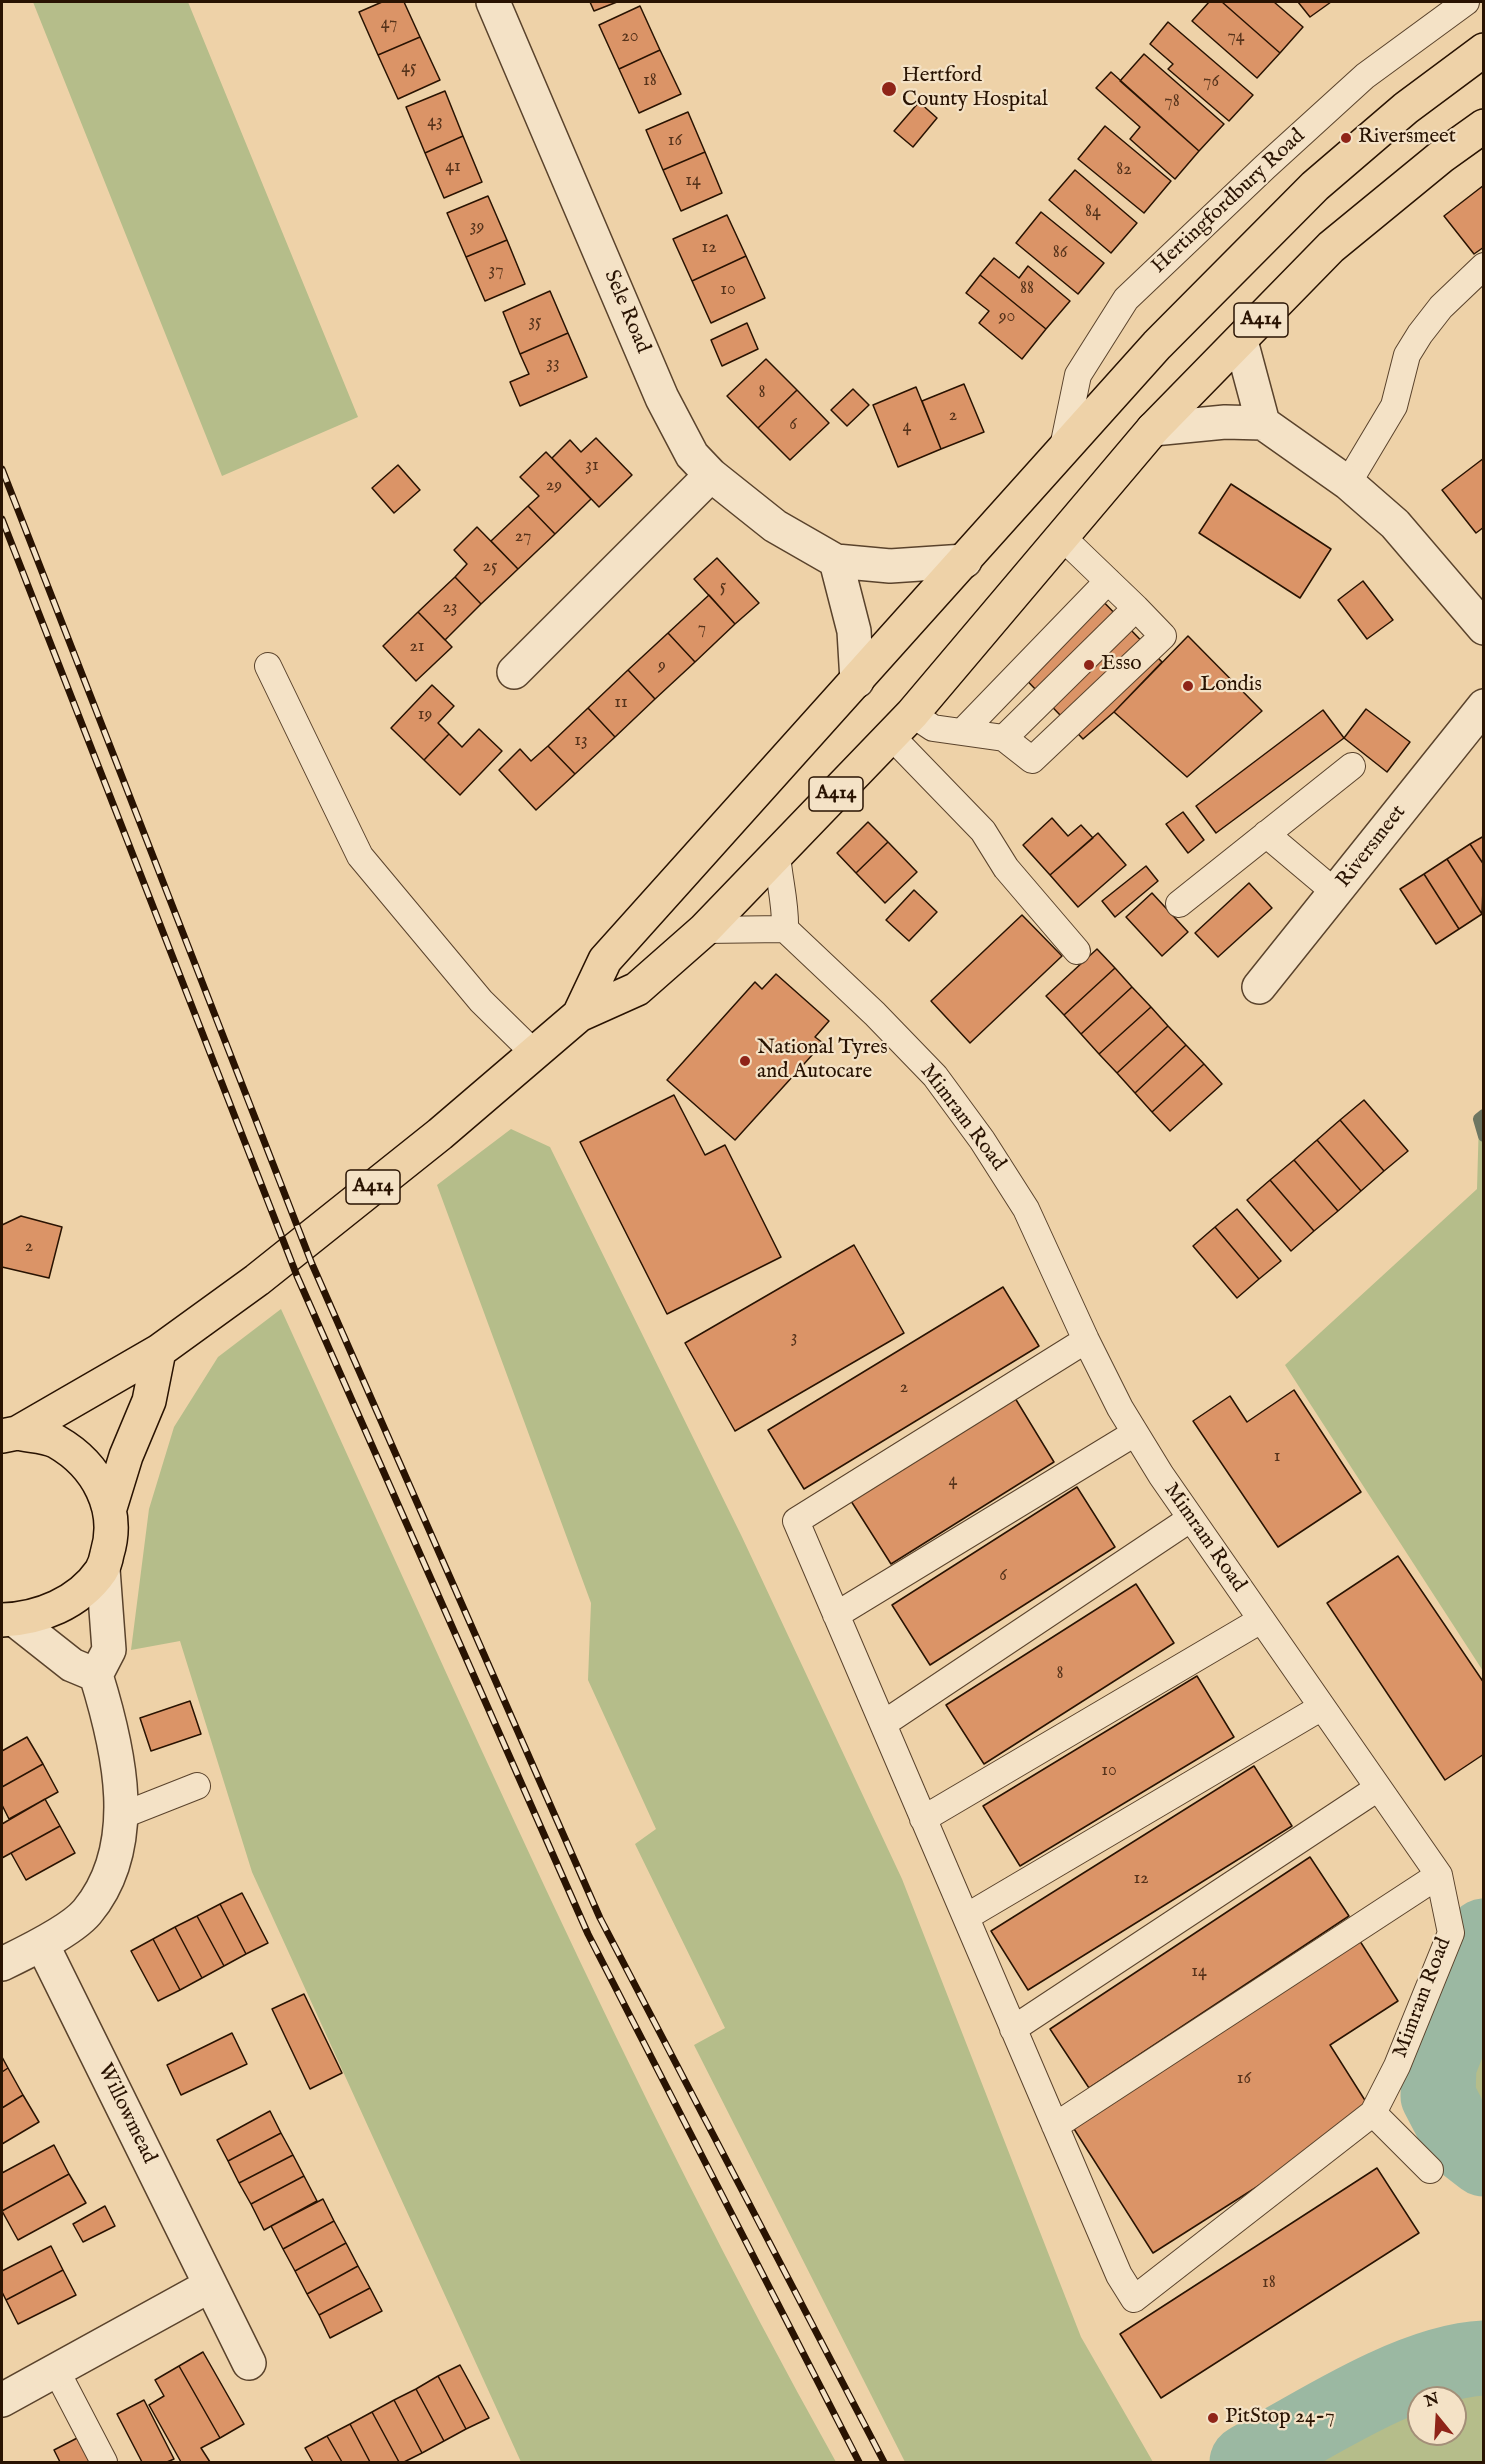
<!DOCTYPE html>
<style>
body{margin:0}
#map{position:relative;width:1485px;height:2464px;overflow:hidden;background:#eed2a8;font-family:"IM FELL English",serif}
canvas{display:block}
.frame{position:absolute;inset:0;border:3px solid #291302;pointer-events:none}
.north{position:absolute;left:1407px;top:2386px;width:60px;height:60px;box-sizing:border-box;background:#f4e2c6;border:2px solid #a38f78;border-radius:50%;rotate:342deg;font-size:16px;font-weight:700;line-height:24px;text-align:center;color:#291302}
.north::after{content:'';display:block;margin:auto;width:21px;height:27px;background:#8f2418;clip-path:polygon(50% 0,100% 100%,50% 72%,0 100%)}
</style>
<div id="map">
<canvas width="1485" height="2464"></canvas>
<div class="frame"></div>
<div class="north">N</div>
</div>
<script>
const context = document.querySelector('canvas').getContext('2d');
context.lineJoin = 'round';
function fillPath(path, color) {
  context.fillStyle = color;
  context.fill(path, 'evenodd');
}
function strokePath(path, color, width, dash) {
  context.strokeStyle = color;
  context.lineWidth = width;
  context.lineCap = dash ? 'butt' : 'round';
  context.setLineDash(dash || []);
  context.stroke(path);
}
function write(font, color, halo, rows, align = 'center') {
  context.font = font + ' "IM FELL English",serif';
  context.lineWidth = 4.5;
  context.setLineDash([]);
  context.textBaseline = 'middle';
  context.strokeStyle = halo;
  context.fillStyle = color;
  for (const [text, x, y, turn = 0] of rows) {
    context.save();
    context.translate(x, y);
    context.rotate((+turn || 0) * Math.PI / 180);
    context.textAlign = isNaN(turn) ? turn : align;
    if (halo) context.strokeText(text, 0, 0);
    context.fillText(text, 0, 0);
    context.restore();
  }
}
fillPath(new Path2D(`
 M33 2H188L358 417 222 476Z
 M1483 1115V1671L1285 1365 1477 1189 1479 1119Z
 M511 1129 550 1147 742 1537 902 1879 1081 2337 1153 2462H905L694 2045 725 2028 635 1844 656 1829 588 1680 591 1603 437 1185Z
 M281 1309C458 1696 628 2090 836 2462H521L252 1872 180 1641 131 1650 149 1509 174 1427 218 1357Z
 M1483 1920 1484 2159H1483L1462 2142 1439 2065Z
 M1483 2349V2462H1261L1310 2417ZM1419 2398H1455V2434H1419Z`), '#b5bd8a');
strokePath(new Path2D(`
 M1484 1115 1479 1119 1484 1136`), '#6d7662', 12);
strokePath(new Path2D(`
 M1484 1936 1451 2035 1439 2065 1438 2096 1462 2142 1484 2159
 M1247 2462C1312 2426 1411 2361 1484 2358`), '#9bb8a2', 75);
const building = new Path2D(`
 M382 2H404L420 37 378 55 359 12Z
 M590 2H617L594 11Z
 M1209 2H1222L1280 53 1257 78 1192 21Z
 M1222 2H1274L1303 27 1280 53Z
 M1298 2H1331L1310 17Z
 M640 6 660 50 619 69 599 25Z
 M1168 22 1253 95 1229 121 1168 69 1173 64 1150 44Z
 M420 37 440 80 398 99 378 55Z
 M660 50 681 94 639 113 619 69Z
 M1144 54 1224 124 1199 151 1120 81Z
 M1111 72 1199 151 1175 179 1130 139 1140 127 1096 88Z
 M445 91 463 136 425 153 406 107Z
 M919 102 937 118 913 147 894 131Z
 M688 112 705 152 663 170 646 130Z
 M1105 126 1171 181 1144 213 1078 159Z
 M463 136 482 182 444 198 425 153Z
 M705 152 722 193 681 211 663 170Z
 M1075 170 1137 223 1111 253 1049 200Z
 M1484 185V247L1474 254 1444 216Z
 M488 196 507 240 466 257 447 213Z
 M1041 212 1104 263 1078 294 1016 243Z
 M727 215 746 256 692 281 673 239Z
 M507 240 525 284 485 301 466 257Z
 M746 256 765 298 711 323 692 281Z
 M994 258 1019 278 1028 266 1070 301 1046 329 980 275Z
 M980 275 1046 329 1022 359 979 323 989 311 966 293Z
 M550 291 568 333 520 354 503 312Z
 M747 323 758 349 722 366 711 340Z
 M568 333 587 377 520 406 510 382 529 374 520 354Z
 M766 359 797 390 758 428 727 396Z
 M964 384 984 432 941 449 922 401Z
 M916 387 941 449 898 467 873 405Z
 M853 389 869 405 847 426 831 410Z
 M797 390 829 423 790 460 758 428Z
 M596 438 632 475 599 507 552 458 570 440 581 452Z
 M546 452 591 499 555 534 528 506 539 496 520 477Z
 M1484 458V527L1476 533 1442 490Z
 M398 465 420 490 394 513 372 488Z
 M1231 484 1331 549 1300 598 1199 533Z
 M528 506 555 534 518 569 491 541Z
 M477 527 518 569 481 604 455 577 467 564 454 550Z
 M717 558 759 603 735 624 694 579Z
 M455 577 481 604 445 640 418 612Z
 M1363 581 1393 620 1367 639 1338 600Z
 M1092 590 1162 662 1114 712 1083 739 1015 668Z
 M709 595 735 624 695 662 668 633Z
 M418 612 452 647 416 681 383 646Z
 M668 633 695 662 655 699 628 670Z
 M1188 636 1262 711 1187 777 1114 712Z
 M628 670 655 699 615 737 588 708Z
 M432 685 454 706 438 723 449 734 424 760 391 728Z
 M588 708 615 737 575 774 548 746Z
 M1366 709 1410 742 1387 772 1344 738Z
 M1323 710 1344 738 1216 833 1196 806Z
 M479 729 502 751 460 795 424 760 449 734 462 747Z
 M548 746 575 774 536 810 499 770 520 749 531 761Z
 M1183 812 1204 840 1188 853 1166 824Z
 M1052 818 1068 836 1081 825 1093 838 1050 875 1023 845Z
 M868 822 888 842 856 873 837 853Z
 M1098 833 1126 865 1078 907 1050 875Z
 M1484 836V865L1470 844Z
 M888 842 917 872 885 903 856 873Z
 M1470 844 1484 865 1482 914 1447 859Z
 M1447 859 1482 914 1459 929 1424 874Z
 M1146 866 1158 881 1115 917 1102 901Z
 M1424 874 1459 929 1436 944 1400 889Z
 M1249 883 1272 908 1218 957 1195 933Z
 M914 890 937 912 909 941 886 920Z
 M1152 893 1188 932 1162 956 1126 917Z
 M1022 915 1062 956 970 1043 931 1001Z
 M1097 949 1115 968 1064 1015 1046 996Z
 M1115 968 1132 987 1081 1034 1064 1015Z
 M776 974 829 1021 815 1037 823 1043 735 1140 667 1080 755 982 762 989Z
 M1132 987 1151 1007 1099 1054 1081 1034Z
 M1151 1007 1168 1026 1117 1073 1099 1054Z
 M1168 1026 1186 1045 1135 1093 1117 1073Z
 M1186 1045 1204 1064 1152 1112 1135 1093Z
 M1204 1064 1222 1084 1170 1131 1152 1112Z
 M674 1095 705 1155 725 1145 781 1257 667 1314 580 1142Z
 M1364 1100 1408 1151 1384 1171 1340 1120Z
 M1340 1120 1384 1171 1361 1191 1317 1140Z
 M1317 1140 1361 1191 1338 1211 1294 1160Z
 M1294 1160 1338 1211 1314 1231 1270 1180Z
 M1270 1180 1314 1231 1291 1251 1247 1200Z
 M1237 1209 1281 1261 1259 1279 1215 1227Z
 M21 1216 62 1227 49 1278 2 1267V1225Z
 M1215 1227 1259 1279 1237 1298 1193 1246Z
 M854 1245 904 1333 735 1431 685 1343Z
 M1003 1287 1039 1346 804 1489 768 1430Z
 M1294 1390 1361 1492 1278 1547 1193 1421 1230 1396 1247 1422Z
 M1015 1398 1054 1462 891 1564 851 1501Z
 M1077 1487 1115 1547 930 1665 892 1605Z
 M1398 1556 1484 1683V1754L1445 1780 1327 1603Z
 M1136 1584 1174 1643 984 1764 946 1705Z
 M1197 1676 1234 1737 1020 1866 983 1806Z
 M190 1701 201 1734 151 1751 140 1718Z
 M27 1737 43 1764 2 1787V1751Z
 M43 1764 58 1792 9 1819 2 1805V1787Z
 M1254 1766 1292 1826 1028 1990 991 1931Z
 M45 1799 60 1826 2 1858V1824Z
 M60 1826 75 1853 26 1880 11 1853Z
 M1310 1857 1349 1916 1089 2088 1050 2029Z
 M242 1893 268 1943 246 1954 220 1904Z
 M220 1904 246 1954 224 1966 197 1916Z
 M197 1916 224 1966 202 1978 175 1927Z
 M175 1927 202 1978 180 1990 153 1939Z
 M1358 1938 1398 2001 1330 2045 1373 2113 1153 2253 1069 2121Z
 M153 1939 180 1990 158 2001 131 1951Z
 M304 1994 342 2073 310 2089 272 2009Z
 M232 2033 247 2064 181 2095 167 2065Z
 M2 2057 8 2068 2 2072Z
 M8 2068 23 2095 2 2108V2072Z
 M23 2095 39 2122 2 2144V2108Z
 M270 2111 281 2133 228 2161 217 2140Z
 M281 2133 293 2155 239 2183 228 2161Z
 M54 2145 69 2174 2 2211V2173Z
 M293 2155 304 2176 251 2204 239 2183Z
 M1377 2168 1419 2233 1161 2398 1120 2334Z
 M69 2174 86 2203 18 2240 2 2211Z
 M304 2176 317 2201 264 2230 251 2204Z
 M323 2199 334 2221 283 2249 271 2226Z
 M105 2206 115 2226 83 2242 73 2224Z
 M334 2221 346 2243 295 2271 283 2249Z
 M346 2243 358 2266 307 2294 295 2271Z
 M51 2246 63 2270 6 2300 2 2292V2271Z
 M358 2266 370 2288 319 2315 307 2294Z
 M63 2270 76 2295 18 2324 6 2300Z
 M370 2288 382 2311 330 2338 319 2315Z
 M203 2352 244 2424 220 2438 179 2366Z
 M460 2365 489 2418 466 2429 438 2376Z
 M179 2366 220 2438 201 2448 210 2462H181L149 2405 164 2396 155 2380Z
 M438 2376 466 2429 444 2441 416 2389Z
 M416 2389 444 2441 422 2453 394 2400Z
 M144 2400 174 2459 167 2462H142L117 2414Z
 M394 2400 422 2453 404 2462H399L372 2412Z
 M372 2412 399 2462H370L350 2424Z
 M350 2424 370 2462H342L327 2436Z
 M83 2435 97 2462H60L54 2450Z
 M327 2436 342 2462H313L305 2448Z`);
fillPath(building, '#db9467');
strokePath(building, '#291302', 1.5);
const lane = new Path2D(`
 M1062 452 1078 375 1126 299 1265 167 1365 76 1466 2
 M1348 483 1394 406 1407 355 1420 334 1441 307 1484 266
 M268 666 360 856 481 1001 534 1053
 M912 714 933 728 1004 738 1136 608 1061 536
 M963 731 1108 581
 M891 736 983 831 1006 868 1077 951
 M1004 738 1032 760 1163 636 1136 608
 M1266 834 1336 893
 M777 854C779 880 786 904 785 929
 M1179 904 1352 766
 M704 930 785 929 875 1014 935 1076 982 1140 1026 1209 1086 1340 1120 1408 1161 1475 1439 1875 1451 1933 1397 2066 1373 2113 1430 2170
 M1086 1340 796 1521 1119 2275 1134 2299 1373 2113
 M836 1615 1135 1433
 M883 1724 1190 1519
 M121 1816 197 1786
 M923 1819 1261 1620
 M966 1917 1322 1707
 M1013 2029 1378 1788
 M1055 2126 1439 1875
 M56 2370 104 2462`);
const street = new Path2D(`
 M493 2 662 398 692 455 711 475 775 526 836 561 890 566 965 561
 M1241 341 1263 423
 M1153 429 1225 422 1263 423 1348 483 1395 524 1484 628
 M836 561 854 631 857 681
 M514 672 711 475
 M1259 987 1484 706
 M15 1620 72 1665 96 1675
 M42 1944 249 2363
 M2 1964C25 1953 71 1931 87 1912 142 1846 119 1749 96 1675L109 1650 103 1569
 M2 2400 209 2286`);
const highway = new Path2D(`
 M579 1015 605 960 1157 345 1315 186 1406 108 1484 50
 M2 1436 17 1433 159 1351 257 1280 440 1134 579 1015 637 989 704 930 912 714 1153 429 1331 247 1442 156 1484 126
 M110 1508 126 1456 149 1401 159 1351
 M2 1620C39 1619 79 1603 101 1571 104 1566 106 1560 107 1554 121 1509 97 1465 57 1442 47 1436 30 1436 17 1433`);
strokePath(lane, '#5a432c', 28);
strokePath(street, '#5a432c', 36);
strokePath(highway, '#291302', 36);
strokePath(lane, '#f4e2c6', 26);
strokePath(street, '#f4e2c6', 33);
strokePath(highway, '#eed2a8', 33);
const rail = new Path2D(`
 M2 469 312 1264 600 1918 884 2462
 M2 519 297 1276 588 1934 859 2462`);
strokePath(rail, '#291302', 7);
strokePath(rail, '#f4e2c6', 4.5, [14]);
for (const [x, y, r, color] of [
 [889,89,8,"#8f2418"],
 [1346,138,6,"#8f2418"],
 [1089,665,6,"#8f2418"],
 [1188,686,6,"#8f2418"],
 [745,1061,6,"#8f2418"],
 [1213,2418,6,"#8f2418"]
]) {
  const dot = new Path2D();
  dot.arc(x, y, r, 0, 2 * Math.PI);
  context.fillStyle = color;
  context.fill(dot);
  strokePath(dot, '#f4e2c6', 2);
}
write('18px', '#56331b', null, [
 ["47",389,24],
 ["20",630,37],
 ["74",1236,37],
 ["45",409,68],
 ["18",650,81],
 ["76",1211,82],
 ["78",1172,102],
 ["43",435,122],
 ["16",675,141],
 ["41",453,167],
 ["82",1124,170],
 ["14",693,181],
 ["84",1093,212],
 ["39",477,227],
 ["12",709,248],
 ["86",1060,253],
 ["37",496,271],
 ["88",1027,289],
 ["10",728,290],
 ["90",1007,317],
 ["35",535,322],
 ["33",553,364],
 ["8",762,393],
 ["2",953,416],
 ["6",793,425],
 ["4",907,427],
 ["31",592,466],
 ["29",554,486],
 ["27",523,537],
 ["25",490,567],
 ["5",723,587],
 ["23",450,608],
 ["7",702,629],
 ["21",417,647],
 ["9",662,666],
 ["11",621,703],
 ["19",425,715],
 ["13",581,741],
 ["2",29,1247],
 ["3",794,1338],
 ["2",904,1388],
 ["1",1277,1457],
 ["4",953,1481],
 ["6",1003,1576],
 ["8",1060,1674],
 ["10",1109,1771],
 ["12",1141,1879],
 ["14",1199,1972],
 ["16",1244,2079],
 ["18",1269,2283]
]);
for (const [x, y, w] of [
 [1261,320,54],
 [836,794,54],
 [373,1187,54]
]) {
  const box = new Path2D();
  box.roundRect(x - w / 2, y - 17, w, 34, 4.5);
  context.fillStyle = '#f4e2c6';
  context.fill(box);
  strokePath(box, '#291302', 1.5);
}
write('bold 20px', '#291302', null, [
 ["A414",1261,320],
 ["A414",836,794],
 ["A414",373,1187]
]);
write('21px', '#291302', '#f4e2c6', [
 ["Hertford",902,77],
 ["County Hospital",902,101],
 ["Riversmeet",1358,138],
 ["Esso",1101,665],
 ["Londis",1200,686],
 ["National Tyres",757,1049],
 ["and Autocare",757,1073],
 ["PitStop 24-7",1225,2418]
], 'left');
write('21px', '#291302', '#f4e2c6', [
 ["Hertingfordbury Road",1229,202,-43],
 ["Sele Road",626,312,67],
 ["Riversmeet",1372,847,-52],
 ["Mimram Road",962,1118,53],
 ["Mimram Road",1204,1538,55],
 ["Mimram Road",1423,1998,-69],
 ["Willowmead",126,2114,64]
]);
</script>
